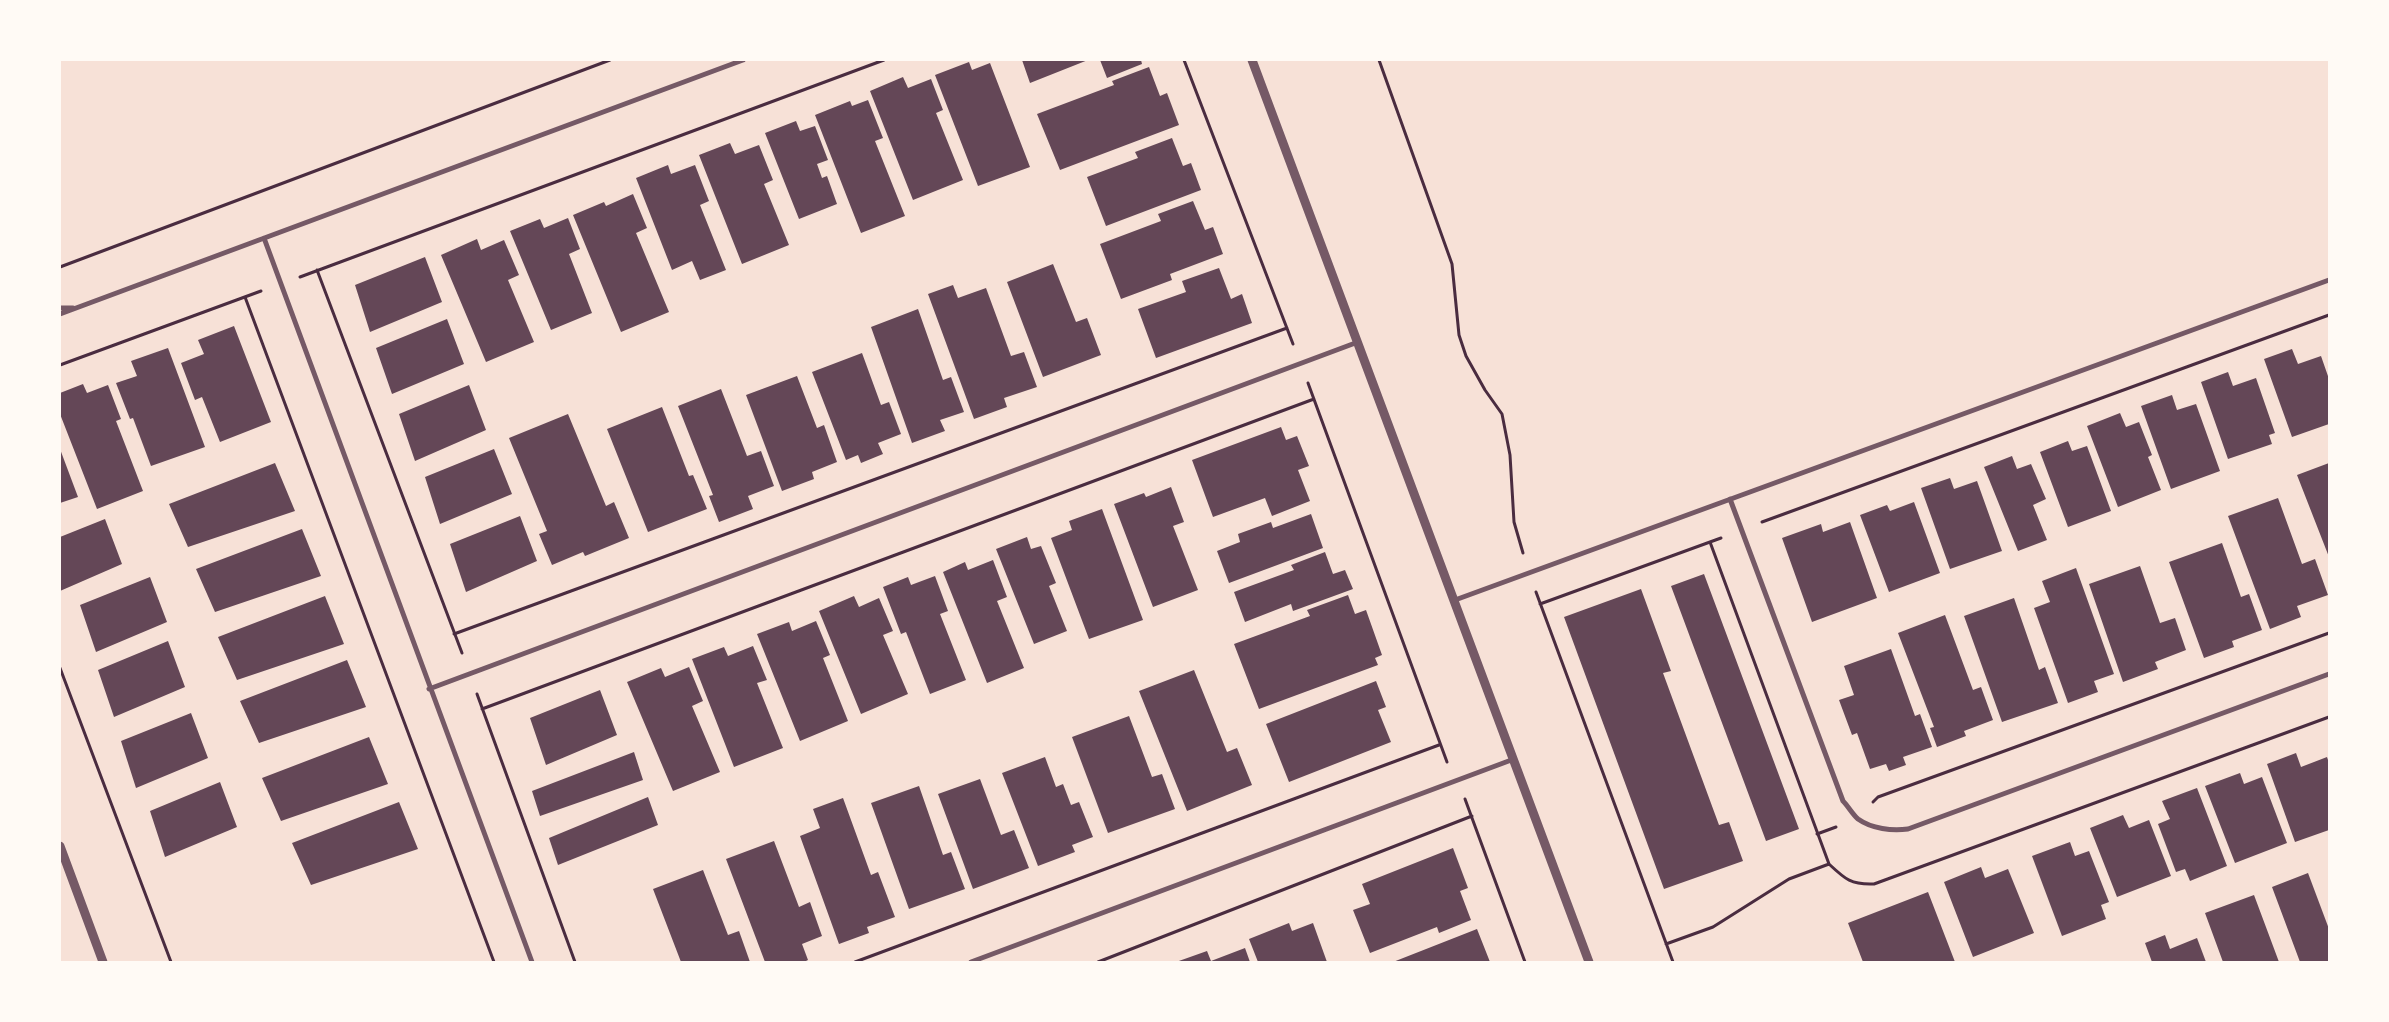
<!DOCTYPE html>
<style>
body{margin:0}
#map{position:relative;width:2389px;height:1022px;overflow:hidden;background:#f7e1d7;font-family:Inter,sans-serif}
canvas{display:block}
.frame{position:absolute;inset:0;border:61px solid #fffaf5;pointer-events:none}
</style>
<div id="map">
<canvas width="2389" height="1022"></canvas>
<div class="frame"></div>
</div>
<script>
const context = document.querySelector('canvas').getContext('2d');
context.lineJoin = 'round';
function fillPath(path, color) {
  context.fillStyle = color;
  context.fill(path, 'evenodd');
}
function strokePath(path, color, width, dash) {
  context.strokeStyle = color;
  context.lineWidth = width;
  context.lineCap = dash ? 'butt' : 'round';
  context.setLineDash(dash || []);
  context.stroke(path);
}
fillPath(new Path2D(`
 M1022 60H1088L1030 83Z
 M1100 60H1141L1142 64 1107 78Z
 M969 62 972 70 990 63 1030 167 978 186 935 75Z
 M1149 67 1160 96 1167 93 1179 125 1060 170 1037 114 1114 85 1112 81Z
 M903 77 908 88 931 79 943 110 936 113 963 180 913 200 870 91Z
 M868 100 883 138 875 141 905 216 861 233 815 115 850 101 852 106Z
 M796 121 800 131 815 126 828 160 817 164 822 178 827 176 837 204 799 219 765 133Z
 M1172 138 1183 166 1191 163 1201 190 1106 226 1087 177 1138 158 1135 152Z
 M730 143 735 154 759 145 773 180 764 184 789 245 742 264 699 155Z
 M668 165 671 174 695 165 709 201 700 205 726 270 700 280 692 261 672 270 636 178Z
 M633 194 647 228 636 233 669 312 621 332 573 215 604 202 606 206Z
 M1193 201 1205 230 1213 227 1223 254 1170 274 1172 280 1121 299 1100 244 1161 221 1158 214Z
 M568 218 580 249 569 254 592 313 551 330 510 231 540 219 544 228Z
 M477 239 481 250 504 240 519 275 508 280 534 342 486 362 441 255Z
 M425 257 442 302 370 332 355 285Z
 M1053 264 1076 322 1087 318 1101 355 1043 377 1007 282Z
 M1219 268 1231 299 1242 294 1252 323 1156 358 1138 309 1186 292 1182 281Z
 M953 285 958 298 986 288 1011 356 1024 352 1037 387 1004 398 1007 407 974 419 928 294Z
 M918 309 943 380 951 377 964 412 940 420 945 431 912 443 871 327Z
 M447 319 464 364 392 394 376 348Z
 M234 326 271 422 220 442 202 397 195 400 181 363 204 354 198 340Z
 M168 348 205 447 151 466 133 418 130 419 116 383 137 376 131 361Z
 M2292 349 2298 364 2321 356 2329 379V424L2292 437 2264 359Z
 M862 353 881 405 889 402 901 434 878 443 883 454 861 463 858 455 846 460 812 372Z
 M2228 372 2233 386 2256 378 2275 433 2269 435 2272 444 2228 459 2201 382Z
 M797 376 817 428 824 425 837 462 812 472 814 479 782 491 746 395Z
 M83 384 87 393 108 385 121 419 116 421 143 491 97 509 60 414V393Z
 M469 385 486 430 415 461 399 414Z
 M721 389 747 456 761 451 774 486 748 496 753 509 719 522 709 496 713 495 678 406Z
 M2172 395 2177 410 2196 404 2220 471 2171 489 2141 406Z
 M662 407 689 476 693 475 707 509 648 532 607 429Z
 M2120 413 2126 427 2139 422 2152 455 2148 457 2161 490 2118 507 2087 426Z
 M568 414 606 506 614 502 629 538 585 556 583 552 552 565 539 534 547 531 509 438Z
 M1281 427 1286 440 1297 436 1309 466 1298 470 1310 501 1272 516 1265 498 1213 517 1192 460Z
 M2068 441 2072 451 2087 446 2111 511 2068 527 2040 452Z
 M60 449 78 497 60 503Z
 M494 449 512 494 440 524 425 477Z
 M2012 456 2017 469 2031 464 2046 499 2033 505 2047 540 2018 551 1984 467Z
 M275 463 295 511 188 547 169 504Z
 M2329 463V557L2297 475Z
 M1950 478 1954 489 1977 481 2002 551 1950 569 1921 488Z
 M1171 487 1184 522 1173 526 1198 590 1153 607 1114 504 1144 493 1146 497Z
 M2278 498 2302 564 2315 559 2328 595 2297 606 2301 617 2270 629 2228 516Z
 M1914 502 1940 573 1889 592 1860 515 1887 505 1890 511Z
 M1102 509 1143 620 1089 639 1051 538 1072 530 1069 521Z
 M1311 514 1323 548 1229 583 1217 551 1240 542 1238 534 1271 522 1273 528Z
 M520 516 537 561 466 592 450 544Z
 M105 519 122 564 60 591V537Z
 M1850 522 1877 598 1812 622 1782 538 1821 524 1823 532Z
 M302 529 321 576 215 612 196 569Z
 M1027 537 1031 549 1041 546 1056 583 1049 586 1067 631 1034 644 996 549Z
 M2222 543 2241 597 2249 594 2262 630 2232 641 2234 647 2204 658 2169 562Z
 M1325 552 1333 574 1345 570 1353 589 1293 611 1291 604 1245 622 1234 592 1294 570 1291 565Z
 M993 560 1007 597 997 601 1024 668 987 683 943 572 965 562 968 570Z
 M2140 566 2160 623 2175 618 2186 650 2155 662 2158 669 2123 682 2089 584Z
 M2076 568 2114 674 2094 681 2098 692 2068 703 2034 608 2050 602 2042 581Z
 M1704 574 1799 829 1766 841 1671 586Z
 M935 576 948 611 940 614 966 680 930 694 906 632 901 634 883 587 908 577 911 585Z
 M150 577 167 622 96 652 80 605Z
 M1641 589 1671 671 1663 673 1719 825 1729 822 1743 861 1664 889 1564 617Z
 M1348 595 1355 614 1366 610 1382 655 1375 658 1378 665 1259 709 1234 644 1310 616 1307 610Z
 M325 596 344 644 237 680 218 637Z
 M854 596 859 607 879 598 893 631 883 635 908 694 861 714 819 611Z
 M2014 598 2039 670 2045 667 2058 703 2002 722 1964 616Z
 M1945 615 1973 690 1981 687 1993 720 1964 731 1966 736 1937 747 1930 728 1934 727 1898 633Z
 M816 621 830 655 823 658 848 721 800 741 757 634 789 622 792 631Z
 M168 641 185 687 114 717 98 670Z
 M753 646 767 680 757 683 783 748 734 767 692 659 724 647 728 656Z
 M1891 649 1915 716 1920 714 1932 747 1903 757 1906 765 1889 771 1886 764 1870 769 1857 733 1852 735 1839 700 1854 695 1844 666Z
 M347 660 366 707 259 743 240 701Z
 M689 667 703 701 692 706 720 772 673 791 627 682 661 668 665 677Z
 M1194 670 1227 752 1237 748 1252 785 1187 811 1139 691Z
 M1376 681 1386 707 1378 710 1391 742 1289 782 1266 724Z
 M600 690 617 735 546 765 530 718Z
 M191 713 208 758 136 788 121 741Z
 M1129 716 1152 777 1162 774 1175 809 1108 833 1072 737Z
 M369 737 388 784 281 821 262 778Z
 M634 752 643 780 540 816 532 791Z
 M2296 753 2301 767 2327 757 2329 763V830L2295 842 2267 764Z
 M1045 757 1056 787 1063 784 1071 805 1079 802 1093 837 1072 845 1075 852 1038 866 1002 773Z
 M2240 773 2244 784 2262 777 2287 843 2235 863 2205 786Z
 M980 779 1001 835 1014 830 1029 868 973 889 938 794Z
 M220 782 237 827 165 857 150 811Z
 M919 786 943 855 951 852 965 889 909 909 871 803Z
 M2197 788 2227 866 2190 881 2185 869 2176 872 2158 824 2170 819 2162 801Z
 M648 797 658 825 558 865 549 838Z
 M843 798 871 875 878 872 895 917 867 927 869 933 839 944 800 836 820 828 813 809Z
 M399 802 418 849 311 885 292 843Z
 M2123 815 2129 828 2149 820 2171 876 2117 897 2090 828Z
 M774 841 799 907 810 902 822 936 802 944 808 960 804 962H765L726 859Z
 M2070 842 2075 856 2089 851 2109 902 2101 905 2106 919 2062 936 2032 856Z
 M1453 848 1468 888 1460 891 1471 920 1439 933 1437 927 1370 953 1353 910 1370 904 1362 884Z
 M1981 867 1985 878 2008 869 2034 933 1973 957 1944 882Z
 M703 870 728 935 739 931 750 962H681L653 889Z
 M2308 873 2329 929V962H2300L2272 887Z
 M1928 892 1955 962H1863L1848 923Z
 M2254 895 2279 962H2223L2205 913Z
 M1289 923 1292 931 1313 923 1327 962H1258L1249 939Z
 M1477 929 1490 962H1393Z
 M2165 935 2170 949 2197 938 2206 962H2152L2145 943Z
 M1245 948 1250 962H1176L1207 951 1211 961Z`), '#644757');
strokePath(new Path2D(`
 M1184 60 1293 344
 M1379 60 1452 264 1459 335 1466 356 1485 390 1502 414 1510 455 1514 522 1523 553
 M60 267 610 60
 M317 270 462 653
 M300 277 884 60
 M245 297 494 962
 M60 365 261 291
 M1308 383 1447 762
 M1762 522 2329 315
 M1710 542 1721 538
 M1536 592 1673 962
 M1540 604 1710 542 1829 864
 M454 634 1287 328
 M60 668 171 962
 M477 694 575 962
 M482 709 1314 399
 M1465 799 1525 962
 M1873 802 1878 797 2329 633
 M1817 834 1836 827
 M1666 944 1713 927 1789 879 1829 864C1845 879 1851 885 1874 884L2329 717
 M855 962 1439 745
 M1098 962 1472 816`), '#4a2c40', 3);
strokePath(new Path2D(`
 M264 238 532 962
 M60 308H73
 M60 314 743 60
 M1730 499 1843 801C1848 806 1853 815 1858 819 1872 829 1892 831 1908 829L2329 674
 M1455 600 2329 280
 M429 689 1358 342
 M971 962 1514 759`), '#755966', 5);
strokePath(new Path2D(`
 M1252 60 1589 962
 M60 846 103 962`), '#755966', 9);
</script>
